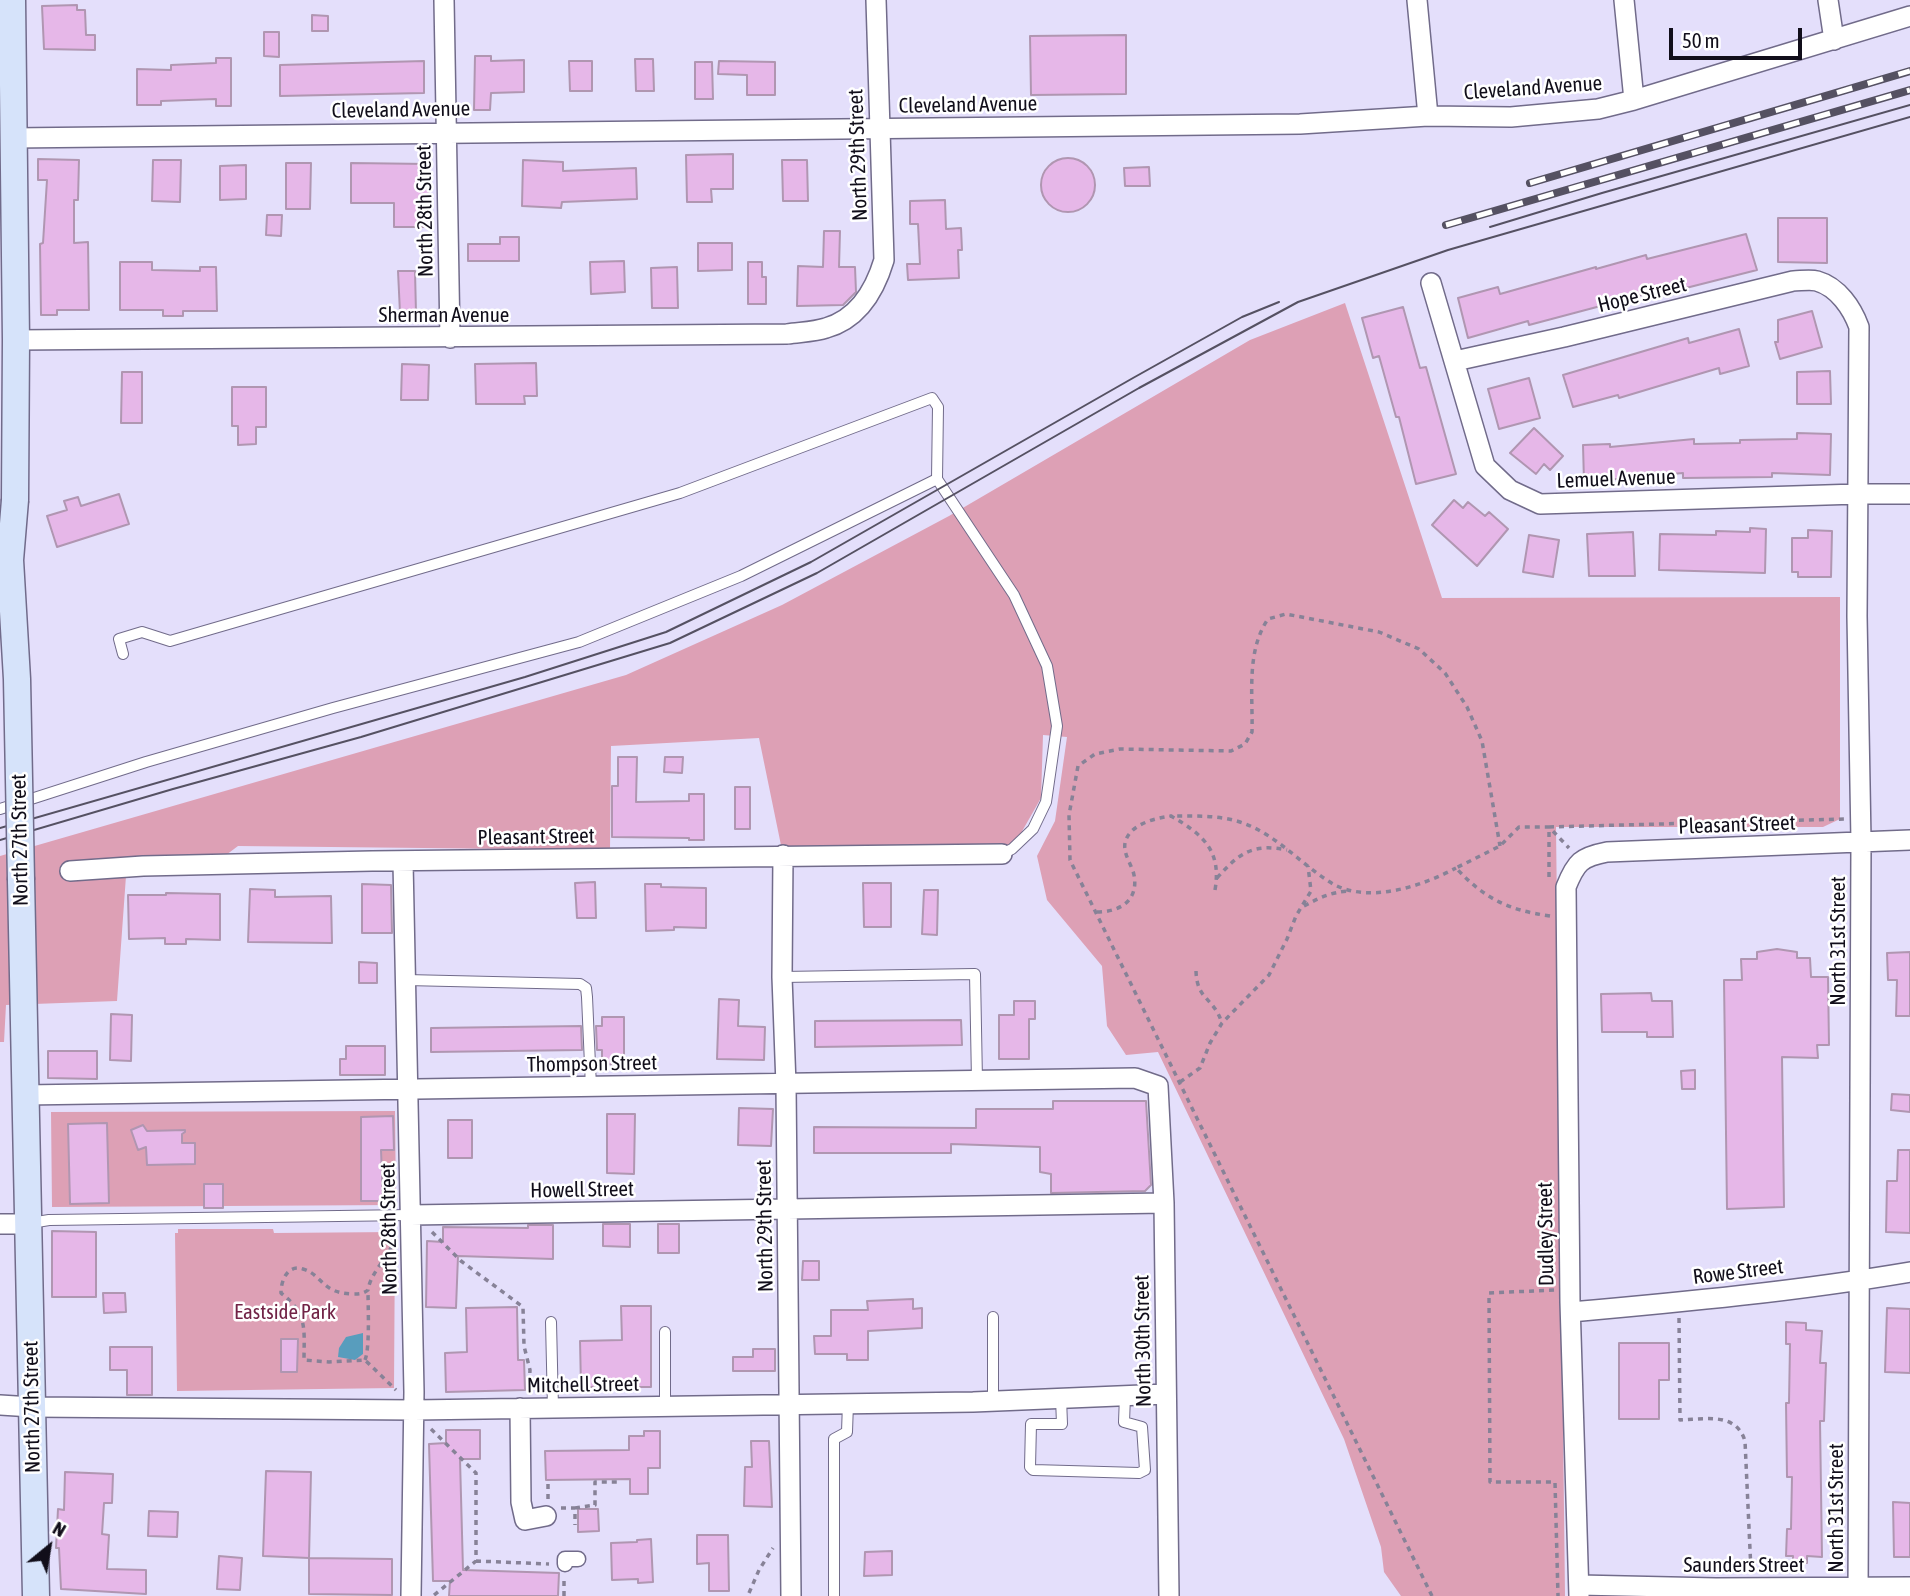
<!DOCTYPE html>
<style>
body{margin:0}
#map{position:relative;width:1910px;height:1596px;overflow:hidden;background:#e4dffb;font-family:"Asap Condensed",sans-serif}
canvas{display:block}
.north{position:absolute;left:14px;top:1512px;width:70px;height:70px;-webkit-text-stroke:5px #fff;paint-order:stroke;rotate:30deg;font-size:19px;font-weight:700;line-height:28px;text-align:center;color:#110e1a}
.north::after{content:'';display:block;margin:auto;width:24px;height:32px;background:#110e1a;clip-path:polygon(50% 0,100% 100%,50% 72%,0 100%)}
.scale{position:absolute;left:1669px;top:28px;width:133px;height:32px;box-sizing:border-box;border:4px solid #110e1a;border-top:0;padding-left:9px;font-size:21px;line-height:24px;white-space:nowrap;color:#110e1a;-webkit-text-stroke:5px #fff;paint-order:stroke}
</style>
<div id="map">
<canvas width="1910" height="1596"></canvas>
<div class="north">N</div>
<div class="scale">50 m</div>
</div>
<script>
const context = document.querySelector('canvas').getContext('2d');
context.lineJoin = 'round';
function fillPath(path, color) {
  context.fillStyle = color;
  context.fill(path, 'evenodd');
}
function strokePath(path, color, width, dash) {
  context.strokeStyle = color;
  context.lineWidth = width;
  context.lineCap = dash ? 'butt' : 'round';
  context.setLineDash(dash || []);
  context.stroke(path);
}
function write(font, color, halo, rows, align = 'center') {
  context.font = font + ' "Asap Condensed",sans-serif';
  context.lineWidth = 5;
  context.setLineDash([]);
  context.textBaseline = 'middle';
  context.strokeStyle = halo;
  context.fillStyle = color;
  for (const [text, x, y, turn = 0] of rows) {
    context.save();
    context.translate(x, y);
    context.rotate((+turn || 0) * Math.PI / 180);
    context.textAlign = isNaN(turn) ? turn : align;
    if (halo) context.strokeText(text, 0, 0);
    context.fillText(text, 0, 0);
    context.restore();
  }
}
fillPath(new Path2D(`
 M1345 303 1442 598 1840 597V819L1823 827H1556L1565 1596H1401L1384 1572 1381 1547 1344 1439 1158 1052 1126 1055 1107 1026 1102 966 1047 900 1037 856 1055 821 1067 737 1043 735 1041 798 1012 849 783 855 759 738 611 746 610 850 238 846 222 858 127 862 117 1001 6 1005 4 1042H0V856L626 675 782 605 949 516 1250 340Z
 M395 1111 396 1205 52 1207 51 1112Z
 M178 1229H273L274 1233 395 1232 394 1388 177 1391 175 1233H178Z`), '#dda0b5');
fillPath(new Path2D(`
 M363 1333V1354L355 1360 338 1357 339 1348 346 1337Z`), '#589dbd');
const building = new Path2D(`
 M77 5V10H85L86 35H95V50L44 49 42 6Z
 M312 15 328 16V31H312Z
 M264 32H279V57L264 56Z
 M1126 35V94L1031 95 1030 36Z
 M475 56H491V61L524 60V92L491 93 490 110H474Z
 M216 58H231V106H216V99L161 101V105H137V69L171 70V65L216 63Z
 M635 59H653L654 91H636Z
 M424 61V93L280 96V65Z
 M569 61H592V91H570Z
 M719 61 775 62V95H747V75L718 74Z
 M695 62H712L713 99H695Z
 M733 154V189H711L712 202H687L686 155Z
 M1041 185a27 27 0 1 1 54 0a27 27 0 1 1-54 0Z
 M38 159 79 160 78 200H74V243L88 242 89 310H57V315H41L40 244 43 243 47 180H38Z
 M153 160H181L180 202 152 201Z
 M523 160 563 162V171L636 168 637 199 562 202 561 208 522 206Z
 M782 160H807L808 201H783Z
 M286 163H311L310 209H286Z
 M351 163 428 164 430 227H394V203H351Z
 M246 165V199L220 200V166Z
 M1149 167 1150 186H1125L1124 168Z
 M945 200 946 229 961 228 962 250H958L959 278 908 280 907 264H920L918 224H910V201Z
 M267 215H282L281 236 266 235Z
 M1778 218H1827V263L1778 262Z
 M824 231H840L839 267H855L856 292 843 305 797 306 798 266 823 267Z
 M1746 234 1757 270 1678 290 1676 286 1529 325 1528 321 1468 338 1458 298 1498 287 1500 294 1596 267V269L1646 255 1647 259Z
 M500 237H519V261H468V244H500Z
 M698 243H732V270L698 271Z
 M624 261 625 292 591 294 590 262Z
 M120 262H152V270L200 271V267H216L217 311H183V316H163V310H120Z
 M748 262H762V277H766V304H748Z
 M677 267 678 308H652L651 268Z
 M398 271H415L416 313H400Z
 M1403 307 1420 368 1426 367 1456 474 1416 484 1399 417H1396L1379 356 1373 358 1362 318Z
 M1812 311 1822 347 1780 359 1775 342H1778V320Z
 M1739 329 1749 366 1720 374 1719 368 1619 398 1618 395 1573 407 1563 375 1688 338 1689 343Z
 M536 363 537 396H524L525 404H476L475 364Z
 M402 364 429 365 428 400H401Z
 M1830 371 1831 404H1797V372Z
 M122 372H142V423H121Z
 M1529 378 1540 418 1499 429 1488 389Z
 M232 387H266V427H256V444L238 445V426H232Z
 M1534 428 1563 456 1550 470 1544 464 1536 474 1510 453Z
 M1797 433 1831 434 1830 475 1772 473V477L1683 478V473L1584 482 1583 445 1610 444V447L1694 439V444L1740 443V440L1797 439Z
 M119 494 129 524 57 547 47 516 67 510 64 501 78 497 81 506Z
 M1454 500 1463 508 1468 502 1485 516 1489 512 1508 529 1477 566 1432 525Z
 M1750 528 1766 529 1765 573 1659 570 1660 534 1716 535V531L1750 532Z
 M1808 530 1832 531 1831 577H1798V572H1792V538H1808Z
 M1633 532 1635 576H1589L1587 534Z
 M1529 535 1559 540 1553 577 1523 572Z
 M618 757H637L636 802 689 801V794H704V840H689V838L612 837V786H618Z
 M665 757H683L682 773 664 772Z
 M735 787H750V829H735Z
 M595 882 596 918H577L575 883Z
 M863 883H891V927H864Z
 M362 884 391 885 392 933H362Z
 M645 884H661V887L706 888V928L674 927V930L646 931Z
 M250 889 275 890V897L331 896 332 943 248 942Z
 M924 890H938L937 935 922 934Z
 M166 893 220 894V940L186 939V944H165V938L129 939 128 895H166Z
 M1777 949 1797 952V958H1810L1811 977H1828L1829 1045H1817L1818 1058 1782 1057 1784 1207 1727 1209 1724 980H1742L1741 959H1757V952Z
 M1910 952V1016H1896L1897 980H1888L1887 953Z
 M359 962 377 963V983H359Z
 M1651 993 1652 1001H1672L1673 1037H1647V1032H1602L1601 994Z
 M719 999 739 1000 738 1026 765 1027 764 1060 717 1059Z
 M1014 1001H1035V1019H1029V1059H999V1015H1014Z
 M111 1014 132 1015 131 1061 110 1060Z
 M602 1017H624V1065L602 1064V1050H597L596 1026H602Z
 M961 1020 962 1045 815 1047V1021Z
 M581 1026 582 1050 431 1052V1028Z
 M346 1046H385V1075H340V1059H346Z
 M48 1051H97V1079L48 1078Z
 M1695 1070V1089H1682L1681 1071Z
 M1892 1094 1910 1095V1112L1891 1110Z
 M1053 1101H1146L1151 1185 1145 1191 1051 1193V1174L1040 1172V1147L951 1144V1153H814V1127L976 1128V1109H1053Z
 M739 1108 773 1109 771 1146 738 1145Z
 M607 1114H635L634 1174 607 1173Z
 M393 1116 394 1150H381L383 1201H361V1117Z
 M448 1120H472V1158H448Z
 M107 1123 109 1203 70 1204 68 1124Z
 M143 1125 147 1131 185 1130V1132L182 1134V1143H195V1164L147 1165 146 1147 138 1150 131 1130Z
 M1898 1150H1910V1233L1886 1232 1887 1181H1897Z
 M204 1184H223V1208H204Z
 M603 1224H630V1247L603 1246Z
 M658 1224H679V1253H658Z
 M528 1225H553V1259L458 1256 456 1308 426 1307 427 1241 443 1242V1227L528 1228Z
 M52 1231 96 1232V1297H52Z
 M803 1261H819V1280H802Z
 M103 1293H125L126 1312 104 1313Z
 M913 1299V1309L922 1308V1328L868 1331V1360H847V1354H815L814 1336H831V1310H868L867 1301Z
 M621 1306H651V1387H581L580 1341 622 1340Z
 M517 1307 518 1360H524L525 1390 446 1392 445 1353 467 1352 466 1308Z
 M1887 1308 1910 1309V1373L1885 1372Z
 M1786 1322 1806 1323V1330L1822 1331 1820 1363H1826L1824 1421H1820L1822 1557 1807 1556V1563H1793V1556H1786L1787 1529H1791L1792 1477H1787L1786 1403H1789L1790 1344H1786Z
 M281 1339H298L297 1372H281Z
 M1619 1343H1669V1380H1659V1419H1619Z
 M110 1347H152V1395H127V1370H110Z
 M753 1349H775V1371H733V1357H753Z
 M446 1430H480V1459H460L463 1570 559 1573 558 1596H449L450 1581H433L429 1444 446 1443Z
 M644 1431H660V1468H648V1494H630V1479L546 1480 545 1451 629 1450V1436H644Z
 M751 1441H769L772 1507 744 1506 745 1467H752Z
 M266 1471 311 1472 309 1558 263 1556Z
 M65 1472 113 1474 112 1503H104L102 1534 109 1535 107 1569 146 1570V1594L61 1589 59 1548H56L58 1509 64 1510Z
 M1893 1502 1910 1503V1557H1894Z
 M578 1509H598L599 1531 578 1532Z
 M149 1511 178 1512 177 1537 148 1536Z
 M697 1535H728L729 1591H709V1563L697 1564Z
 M651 1539 653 1582 638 1583V1579L612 1580 611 1543 637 1542V1540Z
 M892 1551V1575L864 1576 865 1552Z
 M219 1556 242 1558 240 1590 217 1589Z
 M309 1558 392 1559V1595L309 1594Z`);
fillPath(building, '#e6b7e8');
strokePath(building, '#b096b1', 2);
const service = new Path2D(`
 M123 654 119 639 142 632 170 641 680 493 932 398 938 407 937 479
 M0 809 146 762 333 708 579 642 741 576 937 479 1014 595 1047 666 1057 726 1046 802 1033 829 1012 849 1002 854
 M782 977 975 974 977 1081
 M406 980 580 984 586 988 587 997 591 1087
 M31 1223 49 1220 411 1215
 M993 1317V1401
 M551 1322 553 1408
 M1061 1398 1062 1424H1031L1030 1467 1033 1470 1139 1473 1145 1470 1142 1427 1124 1422 1125 1396
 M665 1406V1332
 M834 1596V1439L847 1432 848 1403`);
const pedestrian = new Path2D(`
 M565 1564V1559H578`);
const minor = new Path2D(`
 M444 0 450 338
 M1417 0 1428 116
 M1624 0 1634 100
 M1828 0 1834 40
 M12 138 1300 124 1428 116 1511 117 1598 109 1634 100 1910 16
 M1431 283 1485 466 1510 490 1540 504 1857 494H1910
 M16 340 787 334C800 332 814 332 826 328 858 319 875 290 884 260L876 0
 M1455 361 1564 337 1793 281C1800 281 1810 279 1817 281 1838 287 1852 308 1859 327L1857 616 1861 841 1858 1596
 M783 855 782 977 786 1085 791 1596
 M403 862 414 1392 411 1596
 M70 871 143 866 372 861 1002 854
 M25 1095 1135 1078 1158 1086 1164 1203 1169 1596
 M411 1215 1164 1203
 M0 1224H27
 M1571 1312C1684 1302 1798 1291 1910 1272
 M0 1405 32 1407 414 1410 973 1402 1166 1394
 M520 1408 521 1502 525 1520 546 1516
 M1579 1585 1716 1588 1910 1587
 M1579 1596 1570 1302 1566 887C1576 862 1581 857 1607 852L1910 840`);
const secondary = new Path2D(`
 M12 0 16 340 15 500
 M21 880 36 1596`);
strokePath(service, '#716b8a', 12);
strokePath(pedestrian, '#716b8a', 17);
strokePath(minor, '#716b8a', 22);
strokePath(secondary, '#716b8a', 29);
strokePath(new Path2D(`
 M1549 877V827L1844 819
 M1217 878C1239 853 1253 843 1287 850
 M1215 890C1222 850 1202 834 1171 816 1194 816 1218 815 1240 822 1277 834 1301 865 1333 884 1370 904 1422 886 1456 868
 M1304 906C1319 898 1331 892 1349 891
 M1097 912C1119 912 1139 901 1134 875 1132 865 1123 854 1125 843 1129 824 1156 818 1171 816
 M1550 916C1508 910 1485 899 1456 868L1500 846 1519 827H1549L1569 848
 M1196 971C1197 1001 1213 996 1222 1023
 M1180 1082 1200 1068 1210 1043 1222 1023 1269 975 1287 939 1296 916 1311 891 1308 866
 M432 1232 461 1261 523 1307 524 1346 530 1370 529 1390
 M392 1246C385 1260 370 1275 368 1290 363 1294 359 1294 352 1294 321 1293 323 1275 303 1269 287 1264 281 1281 281 1293 308 1314 304 1329 304 1360L329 1362 365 1360 396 1390
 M1554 1290 1489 1293 1490 1482H1555L1558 1596
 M1679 1318 1680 1420C1706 1419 1736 1412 1745 1441L1751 1571
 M365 1360C370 1348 368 1307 368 1290
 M431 1429 476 1473V1561L433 1596
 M548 1499V1480
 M561 1508H575V1525
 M575 1508 595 1505V1482H620
 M476 1561 549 1564
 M749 1593 759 1570 773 1548
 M564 1596V1577
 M1432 1596 1070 860 1069 815 1078 766 1095 754 1120 749 1231 751 1245 744 1252 732C1253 695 1246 651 1268 619L1286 614 1379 632 1419 649 1445 673 1467 707 1482 741 1500 846`), '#878297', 3.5, [5, 5]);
strokePath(service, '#fff', 10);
strokePath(pedestrian, '#fff', 14);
strokePath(minor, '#fff', 19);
strokePath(secondary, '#d6e3fa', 26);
strokePath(new Path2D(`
 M1490 227 1602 193 1910 105
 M0 828 525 677 666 632 811 562 1133 378 1242 317 1279 302
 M0 840 173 789 361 737 670 643 817 573 1139 388 1298 302 1448 250 1910 117`), '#555162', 2);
const rail = new Path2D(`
 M1530 183 1910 71
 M1446 225 1910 90`);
strokePath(rail, '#555162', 8);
strokePath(rail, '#fff', 5, [16]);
const secondaryBridge = new Path2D(`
 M15 500 10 560 17 679 21 880`);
strokePath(secondaryBridge, '#716b8a', 29, []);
strokePath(secondaryBridge, '#d6e3fa', 26);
write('21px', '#110e1a', '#fff', [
 ["Cleveland Avenue",1533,88,-4],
 ["Cleveland Avenue",968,105,-1],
 ["Cleveland Avenue",401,110,-1],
 ["North 29th Street",858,155,-92],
 ["North 28th Street",425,211,-91],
 ["Hope Street",1642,295,-14],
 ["Sherman Avenue",444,315],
 ["Lemuel Avenue",1616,479,-2],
 ["Pleasant Street",1737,825,-2],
 ["Pleasant Street",536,837,-1],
 ["North 27th Street",20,840,-91],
 ["North 31st Street",1838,941,-90],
 ["Thompson Street",592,1064,-1],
 ["Howell Street",582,1190,-1],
 ["North 29th Street",765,1226,-91],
 ["North 28th Street",389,1229,-91],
 ["Dudley Street",1546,1234,-91],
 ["Rowe Street",1738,1272,-7],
 ["North 30th Street",1143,1341,-91],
 ["Mitchell Street",583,1385,-1],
 ["North 27th Street",32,1407,-91],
 ["North 31st Street",1836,1508,-90],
 ["Saunders Street",1744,1565]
]);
write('21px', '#712346', '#fff', [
 ["Eastside Park",285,1312]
]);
</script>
